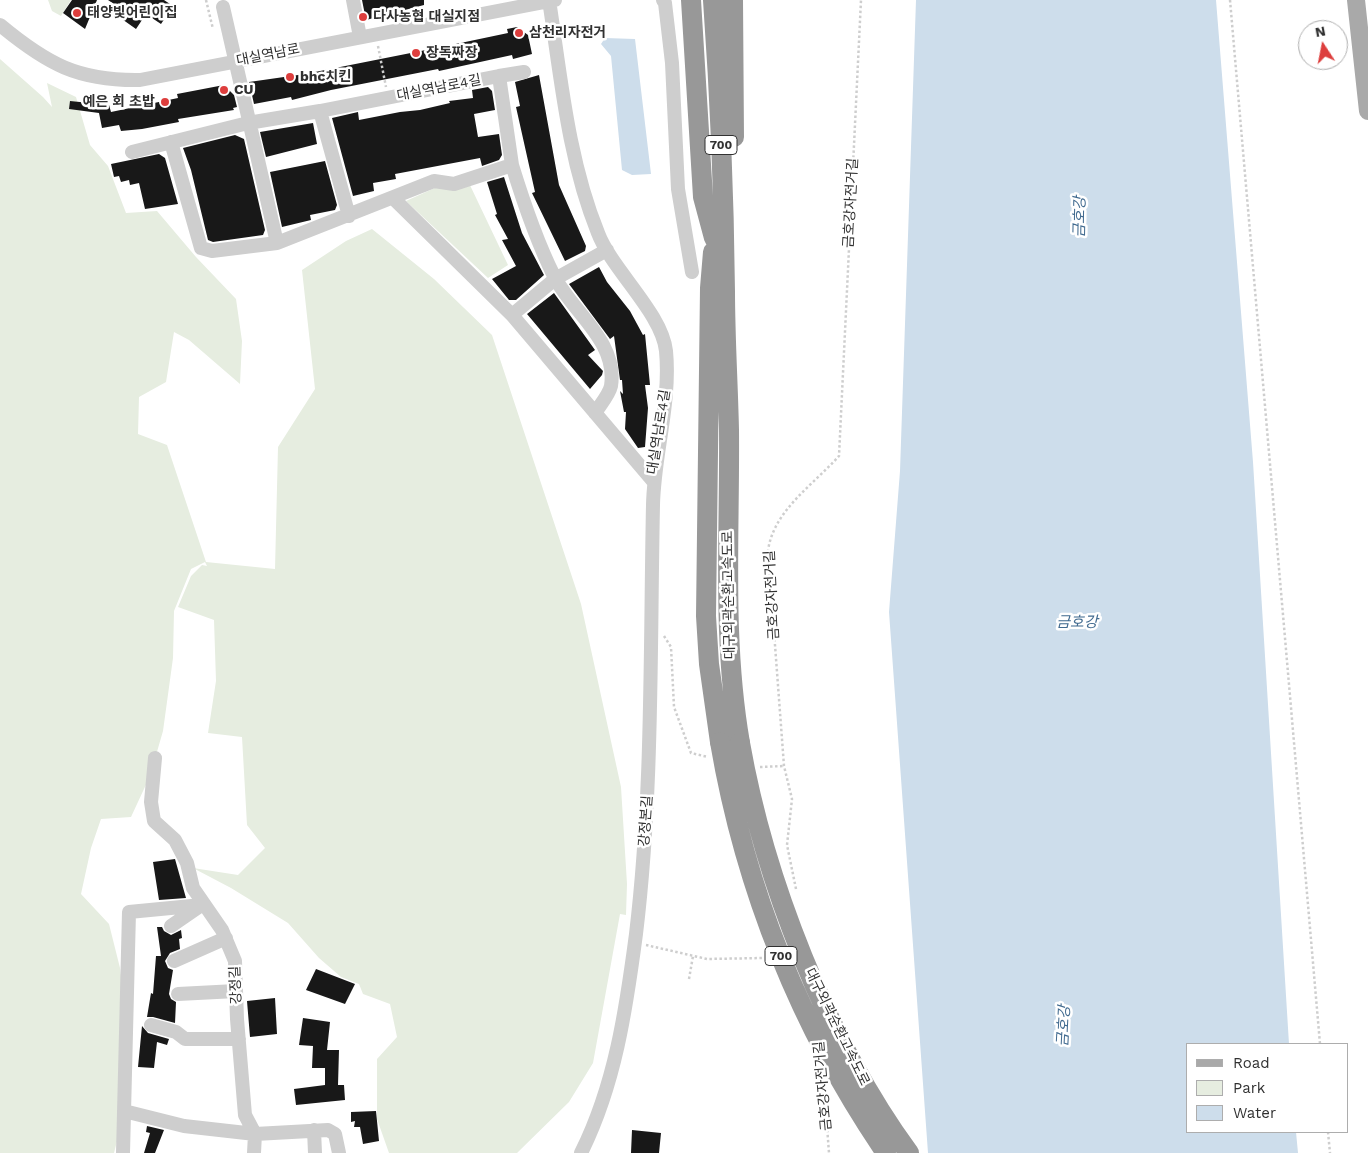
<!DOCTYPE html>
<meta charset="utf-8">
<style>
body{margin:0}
#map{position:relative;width:1368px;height:1153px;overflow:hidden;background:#fff;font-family:"Work Sans",sans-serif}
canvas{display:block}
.legend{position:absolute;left:1186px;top:1043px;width:162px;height:90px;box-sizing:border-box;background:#fff;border:1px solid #adadad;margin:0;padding:6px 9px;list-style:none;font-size:15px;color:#313131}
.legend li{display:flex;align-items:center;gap:10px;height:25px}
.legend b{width:25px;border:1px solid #adadad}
.north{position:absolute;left:1298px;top:20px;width:50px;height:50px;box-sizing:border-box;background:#fff;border:1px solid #adadad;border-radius:50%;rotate:349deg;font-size:14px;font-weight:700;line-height:20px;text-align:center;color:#313131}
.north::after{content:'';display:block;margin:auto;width:18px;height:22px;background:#dd3e3d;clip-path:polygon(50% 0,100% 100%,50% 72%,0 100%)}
</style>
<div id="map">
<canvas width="1368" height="1153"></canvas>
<ul class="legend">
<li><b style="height:6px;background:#a9a9a9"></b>Road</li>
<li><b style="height:14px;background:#e6ede0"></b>Park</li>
<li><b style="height:14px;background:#cdddeb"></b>Water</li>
</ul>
<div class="north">N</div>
</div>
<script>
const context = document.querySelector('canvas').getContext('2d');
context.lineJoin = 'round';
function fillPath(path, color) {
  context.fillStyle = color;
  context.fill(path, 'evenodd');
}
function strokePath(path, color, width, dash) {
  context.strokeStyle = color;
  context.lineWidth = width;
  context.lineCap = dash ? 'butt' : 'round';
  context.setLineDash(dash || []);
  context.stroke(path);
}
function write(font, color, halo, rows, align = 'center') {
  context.font = font + ' "Work Sans","Noto Sans KR",sans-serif';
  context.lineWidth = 5;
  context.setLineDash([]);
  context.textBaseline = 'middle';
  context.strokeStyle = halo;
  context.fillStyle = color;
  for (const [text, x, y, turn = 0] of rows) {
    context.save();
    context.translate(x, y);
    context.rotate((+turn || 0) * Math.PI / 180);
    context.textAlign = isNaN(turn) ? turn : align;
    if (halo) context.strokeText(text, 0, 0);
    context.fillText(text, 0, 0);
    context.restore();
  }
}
fillPath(new Path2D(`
 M48 0H71L61 16 52 11Z
 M0 59 43 97 52 107 47 83 76 97 90 145 108 166 126 213 157 211 196 257 236 299 242 341 240 384 189 340 174 332 166 382 139 397 138 434 167 445 206 562 275 569 278 447 315 389 302 270 346 241 372 229 434 279 492 335 581 604 621 787 627 884 626 915 620 914 593 1063 569 1102 517 1153H389L377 1119V1059L397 1037 390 1004 363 994 359 984 341 977 319 958 288 923 231 888 193 868 238 875 265 848 247 825 242 737 208 733 216 681 214 620 178 607 191 576 202 565 207 566 205 562 191 569 174 611 173 658 163 731 150 776 131 817 101 819 91 848 81 894 109 924 120 968 132 1065 121 1064 122 1121 114 1153H0Z
 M468 181 508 265 488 278 406 201 437 187Z`), '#e6ede0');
fillPath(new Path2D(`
 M916 0H1216L1253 462 1289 1044H1187V1132H1296L1298 1153H928L889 612 900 471Z
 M605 38 635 39 651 174 632 175 622 170 611 56 601 44Z`), '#cdddeb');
fillPath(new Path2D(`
 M72 0H97L85 29 63 13Z
 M108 0H164L173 6 161 24 146 14 136 29 119 17 123 10Z
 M362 0H424V5L366 20Z
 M517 27 528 35 532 54 513 59 512 55 439 71 438 69 331 90 292 100 291 97 254 104 249 82 305 74 451 45 508 33 507 29Z
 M539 75 559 185 586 246 585 251 565 261 532 193 535 192 516 107 520 106 515 82Z
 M224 85 234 95 237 107 233 108 234 110 178 119 179 122 142 129 121 131 119 125 102 128 99 113 69 109 70 101 109 105 111 112 178 98 177 94Z
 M488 87 492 91 495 110 474 114 478 137 499 134 502 155 499 160 482 166 480 158 395 174 396 179 373 183 374 191 353 196 332 118 358 112 359 120 400 112 420 110 450 103 449 101 473 98 472 90Z
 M313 123 317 144 266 157 260 132Z
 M235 135 244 139 265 230 263 235 213 242 208 240 191 170 183 148Z
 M159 154 165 158 178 204 145 209 139 183 130 185 129 180 121 182 119 176 114 177 111 164Z
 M325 161 337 205 335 210 310 215 311 220 282 227 270 172Z
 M504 177 522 233 544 275 516 300H509L492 279 516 266 502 240 508 239 495 215 497 214 487 182Z
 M599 267 607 282 630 311 643 335 645 334 650 385H645L648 408 645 447 638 448 625 429 626 412H624L620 391 623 394 622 380H620L614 336 610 339 569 284Z
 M554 293 595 350 588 355 603 371 602 375 590 389 527 314Z
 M175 859 186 898 159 900 153 862Z
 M157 927H162L164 931 171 935 181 930 182 938 179 939 180 949 170 953 165 961 168 968 173 970 169 994 171 999 176 1002 175 1023 153 1017H147L151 993 153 994 156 956H161Z
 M316 969 355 984 345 1004 306 990Z
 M275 998 277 1034 250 1037 247 1001Z
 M303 1018 330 1022 327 1050H339L338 1085H344L345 1100 296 1105 294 1089 325 1085V1068H312L313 1046 299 1045Z
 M142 1026 148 1033 169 1039 167 1045 157 1042 154 1068 138 1067Z
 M376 1111 379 1141 363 1144 360 1127H354L355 1121 351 1122V1112Z
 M147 1126 164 1130 155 1153H144L150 1133 146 1132Z
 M632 1130 661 1133 659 1153H631Z`), '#181818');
strokePath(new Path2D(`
 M206 0 213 29
 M1230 0 1320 1044
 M378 46 386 87
 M664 636 671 647 674 707 691 753 708 757
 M760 767 784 766
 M796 889 787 845 792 799 784 766 768 551C773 511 813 485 839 456L861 0
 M646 945 707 959 764 958
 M689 979 693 956
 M824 1085 829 1153
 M1328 1132 1330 1153`), '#cecece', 2.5, [2.5, 2.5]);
strokePath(new Path2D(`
 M353 0 360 37
 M549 0C561 78 568 159 598 233 612 270 662 313 666 351 671 403 654 454 653 505 650 649 653 792 636 934 626 1010 615 1085 581 1153
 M663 0 665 3 672 63 678 189 692 272
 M223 7 277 243
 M0 25C47 64 78 81 140 80L555 0
 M499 76 524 72
 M320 111 499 76 512 165
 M171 142 201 248 212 251 277 243 434 181 454 184 512 165C524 204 536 240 554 276 572 312 618 341 611 386 609 395 600 405 595 413
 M132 152 248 123 320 111 349 216
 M393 198 512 315 653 481
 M512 315 555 279 607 250
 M155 758 151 802 154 821 175 840 187 863 193 888 222 930 235 961 237 1019 245 1115 255 1134
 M171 926 200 906
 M174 961 226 938
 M178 994 236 991
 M151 1025 176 1032 185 1039H239
 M124 1111 184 1126 255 1134 328 1130 335 1134 339 1153
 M314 1130 315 1153
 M123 1153 129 912 202 905
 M254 1153 255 1134`), '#cecece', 14);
strokePath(new Path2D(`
 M1356 0 1368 111`), '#a9a9a9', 18);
strokePath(new Path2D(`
 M691 0 703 197 714 238
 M713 0C720 97 724 194 725 291 725 337 728 384 729 430 730 535 722 639 740 743
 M733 0 734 137
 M713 252 710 288 706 616 709 664 720 742`), '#989898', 20);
strokePath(new Path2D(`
 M720 742C745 889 801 1029 886 1153
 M740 743C764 879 827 1041 909 1153`), '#989898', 20);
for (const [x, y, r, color] of [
 [77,13,5,"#dd3e3d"],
 [363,17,5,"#dd3e3d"],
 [519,33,5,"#dd3e3d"],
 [416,53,5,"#dd3e3d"],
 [290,77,5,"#dd3e3d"],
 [224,90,5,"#dd3e3d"],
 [165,102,5,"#dd3e3d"]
]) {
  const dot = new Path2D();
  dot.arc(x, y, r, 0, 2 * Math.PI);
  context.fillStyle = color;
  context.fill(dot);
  strokePath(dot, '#fff', 2);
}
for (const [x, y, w] of [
 [721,145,32],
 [781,956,32]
]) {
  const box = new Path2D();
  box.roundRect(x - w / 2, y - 9.5, w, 19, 4);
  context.fillStyle = '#fff';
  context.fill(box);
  strokePath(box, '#313131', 1);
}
write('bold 12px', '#313131', null, [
 ["700",721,145],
 ["700",781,956]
]);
write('bold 14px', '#313131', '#fff', [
 ["태양빛어린이집",87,13],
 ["다사농협 대실지점",373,17],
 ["삼천리자전거",529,33],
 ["장독짜장",426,53],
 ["bhc치킨",300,77],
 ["CU",234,90],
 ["예은 회 초밥",155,102,"right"]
], 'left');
write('14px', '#313131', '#fff', [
 ["대실역남로",268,55,-11],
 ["대실역남로4길",439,88,-11],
 ["금호강자전거길",851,203,-87],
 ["대실역남로4길",659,432,-81],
 ["대구외곽순환고속도로",729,595,-91],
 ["금호강자전거길",772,595,-93],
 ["강정본길",646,821,-86],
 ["강정길",236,985,-92],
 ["대구외곽순환고속도로",837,1027,64],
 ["금호강자전거길",823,1086,-95]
]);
write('italic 15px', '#426b90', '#fff', [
 ["금호강",1080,217,-89],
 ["금호강",1077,623],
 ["금호강",1064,1026,-87]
]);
</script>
